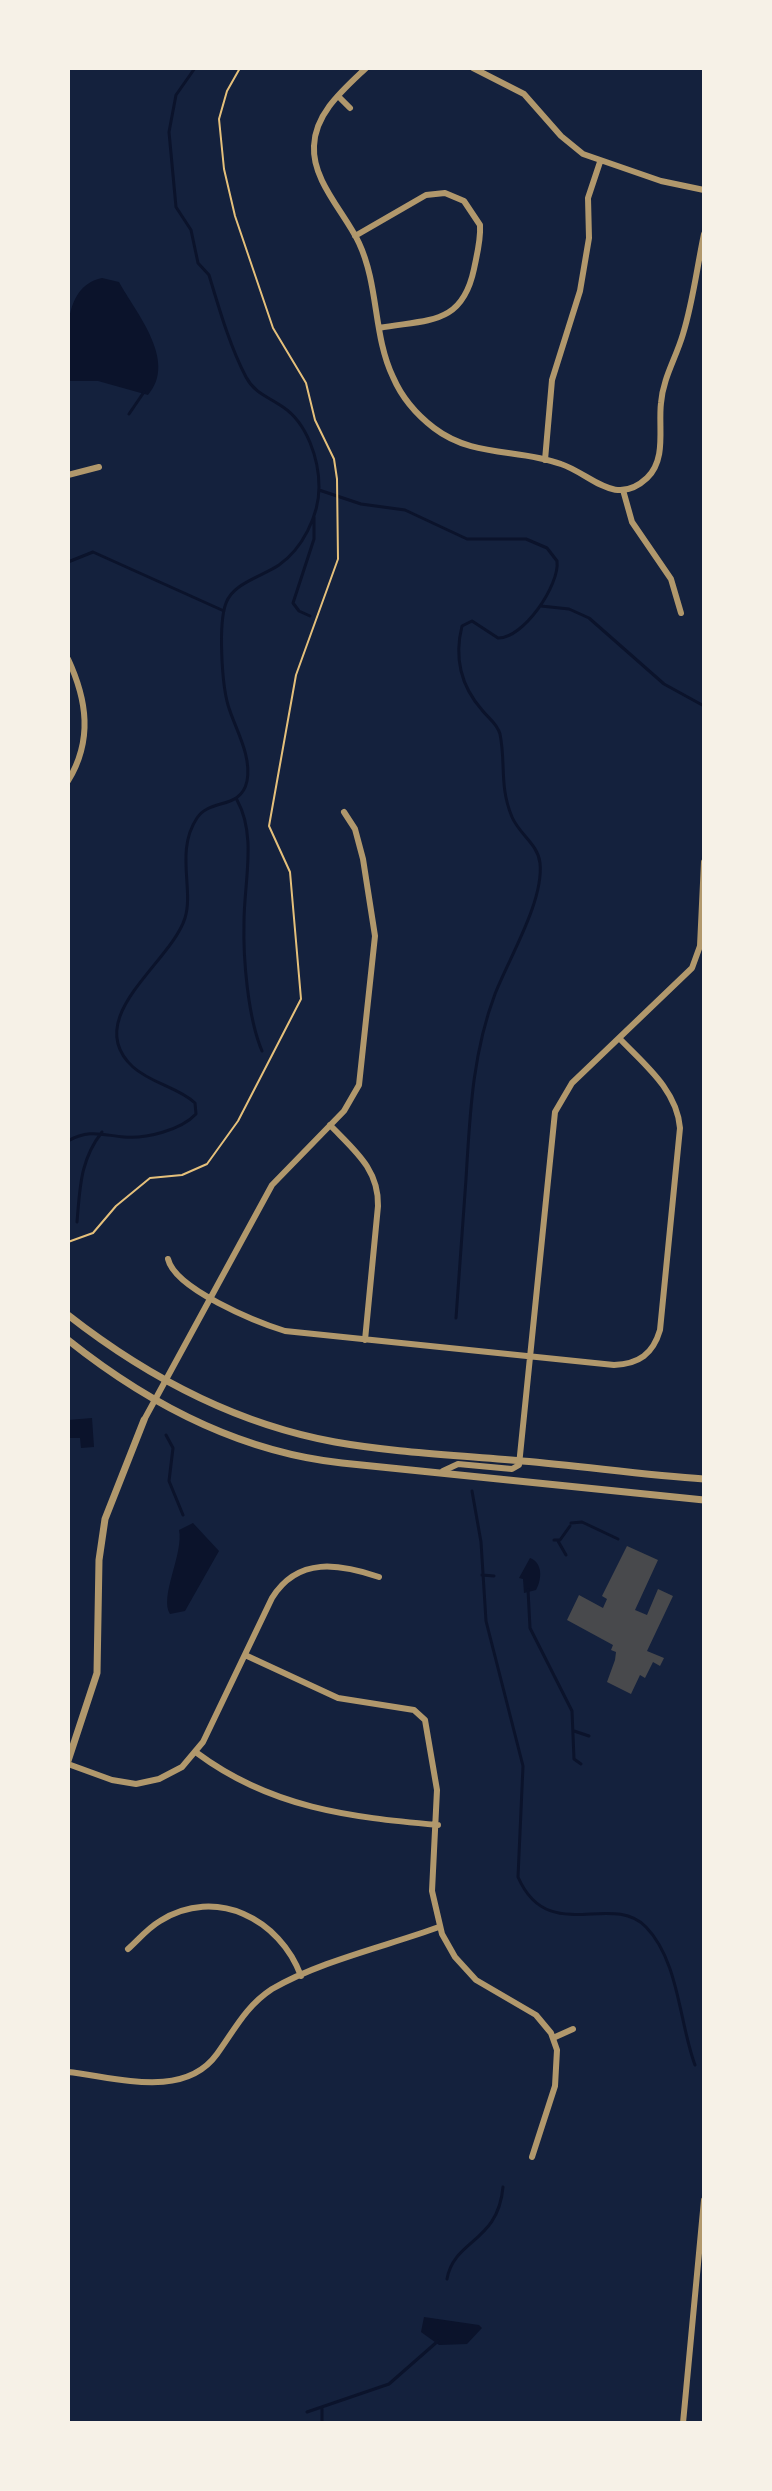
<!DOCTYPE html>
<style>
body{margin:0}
#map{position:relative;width:772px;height:2491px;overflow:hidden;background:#14213d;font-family:Ubuntu,sans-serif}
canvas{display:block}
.frame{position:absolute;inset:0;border:70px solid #f6f1e7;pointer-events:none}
</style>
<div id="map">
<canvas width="772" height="2491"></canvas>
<div class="frame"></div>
</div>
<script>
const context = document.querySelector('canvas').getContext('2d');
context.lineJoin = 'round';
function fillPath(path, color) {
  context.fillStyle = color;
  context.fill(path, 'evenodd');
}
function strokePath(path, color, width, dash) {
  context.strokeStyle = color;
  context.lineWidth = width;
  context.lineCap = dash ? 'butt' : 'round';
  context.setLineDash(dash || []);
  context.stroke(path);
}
fillPath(new Path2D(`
 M102 278 119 282C136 313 178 361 148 395L98 381H68C68 348 59 287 102 278Z
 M92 1418 94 1447 81 1448 80 1438H68V1420Z
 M193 1523 219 1551 185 1611 170 1614C159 1597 184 1553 179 1530Z
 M530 1558C543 1563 542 1579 536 1590L524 1593 523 1579 519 1578Z
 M424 2317 479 2325 482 2328 467 2344 439 2345 421 2332Z`), '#0b132b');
strokePath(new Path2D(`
 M129 414 144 392
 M319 490 361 504 405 510 467 539H526L547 548 557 561C560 585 523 639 498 638L472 621 462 626C454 658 460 685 482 710 488 718 497 723 500 734 506 763 499 786 512 817 519 834 538 844 540 863 544 901 509 958 495 994 472 1055 470 1115 466 1179 463 1225 459 1272 456 1318
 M68 562 93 552 224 611
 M541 606 569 609 589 618 664 684 704 706
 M310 616 299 611 293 603 314 539V517
 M237 800C257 836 244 882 244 922 243 959 248 1018 262 1051
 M68 1141C89 1129 102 1135 124 1137 146 1139 181 1130 196 1114L195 1103C178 1087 152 1084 133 1067 80 1018 171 963 185 918 194 889 175 851 197 818 210 798 241 810 247 781 252 755 235 729 228 705 222 684 218 624 226 603 233 583 263 576 279 565 302 549 319 516 319 487 319 459 307 423 283 407 269 397 255 394 246 377 230 347 219 308 209 275L198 263 191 230 176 207 169 132 176 95 195 68
 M77 1222C80 1188 80 1160 102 1132
 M166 1435 173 1448 169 1481 183 1515
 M472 1491 481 1542 486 1621 523 1766 518 1877C548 1946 611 1891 646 1927 679 1961 679 2022 695 2065
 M571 1523 582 1522 618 1539
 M554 1540H560L570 1526
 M558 1541 566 1555
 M482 1575 494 1576
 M528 1590 530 1628 572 1711 574 1759 581 1764
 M574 1731 589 1736
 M447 2279C454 2239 498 2243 503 2187
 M322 2407V2423
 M307 2412 389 2384 438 2341`), '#0b132b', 3);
fillPath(new Path2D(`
 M627 1546 658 1560 635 1610 647 1615 658 1589 673 1596 647 1651 664 1658 660 1666 653 1662 645 1678 640 1675 631 1694 607 1682 615 1660 616 1652 611 1650 613 1645 567 1620 579 1595 603 1608 607 1599 602 1596Z`), '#48494c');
strokePath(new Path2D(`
 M68 1242 93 1233 116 1206 150 1178 182 1175 207 1164 238 1121 301 999 290 872 269 826 296 675 338 559 337 479 334 459 315 420 306 383 273 328 235 216 224 169 219 119 227 91 240 68`), '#e5c07b', 2);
strokePath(new Path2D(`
 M366 68C344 89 315 113 314 146 312 181 345 213 359 243 379 286 373 335 393 377 402 398 417 415 434 428 473 458 518 448 561 464 591 474 615 508 647 478 667 459 658 427 661 403 663 378 676 358 683 334 693 302 697 267 704 234
 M473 68 524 94 561 136 583 154 661 181 704 190
 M338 96 350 108
 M355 236 426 195 445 193 464 201 480 225C481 240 477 254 474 269 462 326 428 319 379 328
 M545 460 552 380 580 291 589 238 588 198 600 162
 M68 475 99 467
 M623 490 632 522 671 579 681 613
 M68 659C87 700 93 740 68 781
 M330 1125C354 1150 379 1169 378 1206L365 1340
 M168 1259C175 1289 256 1322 285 1331L614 1365C639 1364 653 1354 660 1330L680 1128C677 1090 644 1064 620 1039
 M144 1420 272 1185 344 1111 359 1085 375 936 363 859 355 829 344 812
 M443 1471 458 1464 512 1469 519 1465 555 1112 572 1083 692 968 700 946 704 862
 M245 1655 338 1698 414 1710 425 1720 437 1790 432 1891 442 1934 455 1957 476 1980 536 2015 551 2033 557 2050 555 2086 532 2157
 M197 1753C271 1808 349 1817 438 1825
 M68 1764 112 1780 136 1784 159 1779 182 1767 203 1742 272 1598C298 1556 340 1564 379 1577
 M128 1949C138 1940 148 1928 160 1921 216 1886 280 1919 301 1976
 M553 2038 573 2029
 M68 2072C116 2077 184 2100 217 2054 235 2029 246 2006 272 1989 320 1961 387 1946 439 1927
 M683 2423 704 2200`), '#b1986c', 6);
strokePath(new Path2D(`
 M68 1315C146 1376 236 1424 335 1442 397 1453 460 1455 522 1461 583 1466 643 1475 704 1479
 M68 1340C147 1403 240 1452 342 1463L704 1500
 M68 1761 97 1673 99 1560 105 1519 144 1420`), '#b1986c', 7);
</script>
